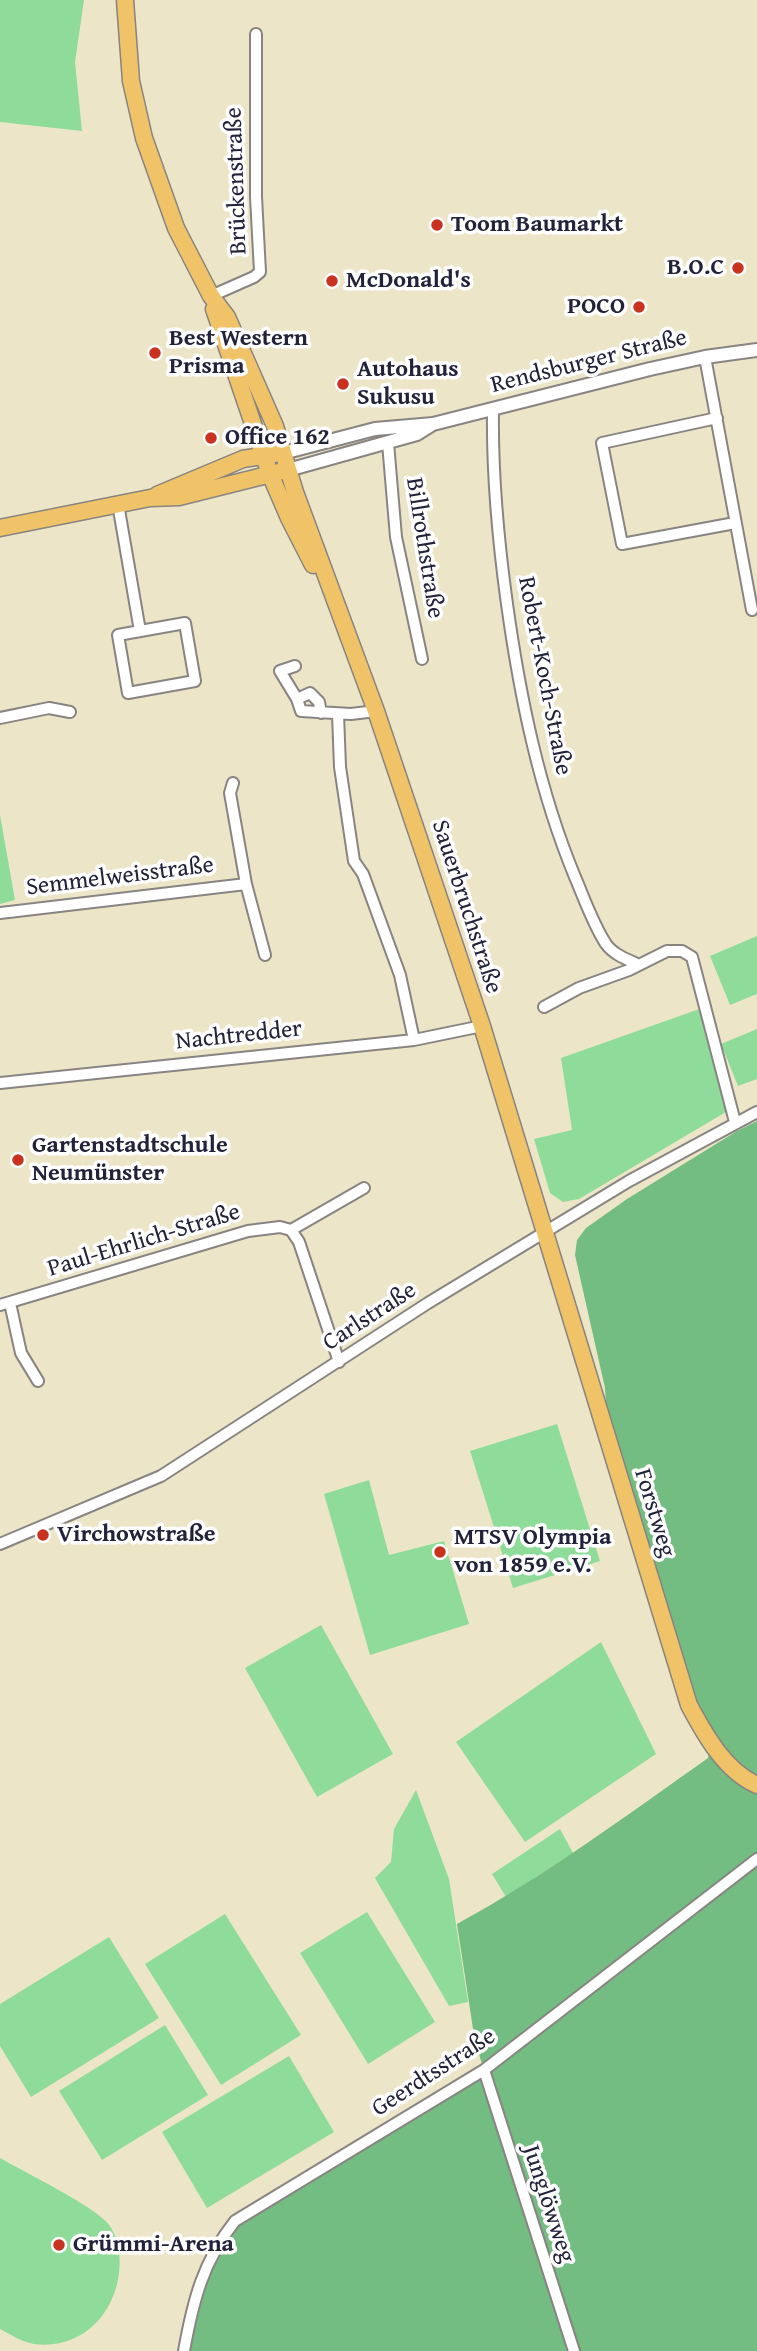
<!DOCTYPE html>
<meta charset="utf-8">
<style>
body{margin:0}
canvas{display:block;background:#ede5c7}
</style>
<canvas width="757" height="2351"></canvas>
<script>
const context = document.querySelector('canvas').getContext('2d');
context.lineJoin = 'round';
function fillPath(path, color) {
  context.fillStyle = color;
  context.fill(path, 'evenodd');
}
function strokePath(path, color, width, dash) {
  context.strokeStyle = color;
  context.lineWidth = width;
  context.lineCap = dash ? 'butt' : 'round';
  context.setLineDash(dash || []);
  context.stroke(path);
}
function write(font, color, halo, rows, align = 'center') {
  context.font = font + ' "Gentium Book Plus",serif';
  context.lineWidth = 7;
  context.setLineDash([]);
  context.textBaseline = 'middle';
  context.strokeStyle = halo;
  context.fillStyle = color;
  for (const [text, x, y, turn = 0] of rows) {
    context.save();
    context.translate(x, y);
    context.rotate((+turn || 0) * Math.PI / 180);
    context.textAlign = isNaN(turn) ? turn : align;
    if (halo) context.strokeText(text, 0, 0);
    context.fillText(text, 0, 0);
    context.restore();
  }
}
fillPath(new Path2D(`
 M0 0H87H84L75 62 82 131 0 122Z
 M0 815 15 900 0 904Z
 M757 936V994L730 1005 710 956Z
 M705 1007 731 1109 579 1199 563 1202 550 1193 534 1139 572 1130 561 1058Z
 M757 1029V1079L738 1086 721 1044Z
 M557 1424 600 1561 513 1588 470 1451Z
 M369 1480 389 1555 444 1541 469 1624 370 1655 324 1494Z
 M321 1625 393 1754 317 1797 245 1668Z
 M601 1642 656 1754 525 1842 456 1742Z
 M416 1790 449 1879 468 2002 449 2006 375 1878 391 1862 394 1829Z
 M560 1829 573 1853 506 1897 492 1874Z
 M367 1912 435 2022 368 2064 300 1953Z
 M225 1914 301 2035 221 2085 145 1964Z
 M109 1937 159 2018 31 2097 0 2046V2004Z
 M165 2025 208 2095 102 2160 59 2091Z
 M289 2056 334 2132 207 2208 162 2132Z
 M0 2158C24 2172 97 2207 110 2226 119 2239 121 2258 119 2273 114 2316 80 2350 34 2344 22 2342 11 2335 0 2329Z`), '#8fdc9a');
fillPath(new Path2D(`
 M757 1121V2351H184L198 2291 235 2221 484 2070 475 2042 457 1924C545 1876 626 1816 708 1758L713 1732 692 1693 606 1405 605 1388 575 1255 577 1240 586 1228 627 1199 737 1131Z`), '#73bc82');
const minor = new Path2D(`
 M211 296 254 277 260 272 256 197V34
 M705 357 752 610
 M493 409C492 474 498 539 507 604 520 697 539 790 575 877 584 898 593 924 606 944 613 954 626 959 637 964
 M717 418 602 443 622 544 735 523
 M388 443 396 537 422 659
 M118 504 140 631
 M185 623 195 681 128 693 118 635Z
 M295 666 280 671 297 699 301 711 351 714 376 711
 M297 699 310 693 319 702 321 713
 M338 714 340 767 354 861 363 874 400 975 414 1040
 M0 718 49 708 70 712
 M233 783 230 793 246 884 265 955
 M0 913 246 884
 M544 1007 579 988 629 970 667 951H682L692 957 735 1122
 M0 1083 414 1040 482 1026
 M291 1230 364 1188
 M10 1303 21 1353 38 1381
 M0 1305 248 1231 280 1227 291 1230 299 1242 339 1362
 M0 1544 161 1476 428 1303 629 1181 757 1112
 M484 2070 574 2351
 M184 2351C193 2301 203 2261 235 2221L484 2070 757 1859`);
const tertiary = new Path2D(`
 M283 453 375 429 433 424 650 369 705 357 757 350
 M288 470 417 434 433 424`);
const primary = new Path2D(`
 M125 0 131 81 144 138 176 228 211 296 227 317 275 426 295 492 376 711 482 1026 689 1705C705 1735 725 1771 757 1785
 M214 309 270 474 289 518 313 565
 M157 495 243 459 274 454
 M0 528 150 498 179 497 279 472`);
strokePath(minor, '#888481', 14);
strokePath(tertiary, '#888481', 16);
strokePath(primary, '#888481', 19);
strokePath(minor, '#fff', 10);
strokePath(tertiary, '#fff', 12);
strokePath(primary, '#f0c369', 16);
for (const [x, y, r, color] of [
 [437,225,7,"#c8321e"],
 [738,268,7,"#c8321e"],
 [332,281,7,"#c8321e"],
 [639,307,7,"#c8321e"],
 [155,353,7,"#c8321e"],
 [343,384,7,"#c8321e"],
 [211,438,7,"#c8321e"],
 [18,1160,7,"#c8321e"],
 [43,1535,7,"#c8321e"],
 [440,1552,7,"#c8321e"],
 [59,2245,7,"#c8321e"]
]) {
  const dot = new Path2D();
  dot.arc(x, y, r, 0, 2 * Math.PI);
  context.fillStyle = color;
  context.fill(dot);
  strokePath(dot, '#fff', 2.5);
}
write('24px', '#22223b', '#fff', [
 ["Brückenstraße",237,181,-92],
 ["Rendsburger Straße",589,362,-14],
 ["Billrothstraße",424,548,81],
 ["Robert-Koch-Straße",544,676,79],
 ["Semmelweisstraße",120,877,-7],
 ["Sauerbruchstraße",466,907,72],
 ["Nachtredder",239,1036,-6],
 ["Paul-Ehrlich-Straße",144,1241,-17],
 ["Carlstraße",370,1317,-33],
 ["Forstweg",654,1513,73],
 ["Geerdtsstraße",434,2073,-33],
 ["Junglöwweg",548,2204,72]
]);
write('bold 24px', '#22223b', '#fff', [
 ["Toom Baumarkt",451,225],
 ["B.O.C",724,268,"right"],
 ["McDonald's",346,281],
 ["POCO",625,307,"right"],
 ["Best Western",169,339],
 ["Prisma",169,367],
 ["Autohaus",357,370],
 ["Sukusu",357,398],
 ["Office 162",225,438],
 ["Gartenstadtschule",32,1146],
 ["Neumünster",32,1174],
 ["Virchowstraße",57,1535],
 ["MTSV Olympia",454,1538],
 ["von 1859 e.V.",454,1566],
 ["Grümmi-Arena",73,2245]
], 'left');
</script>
